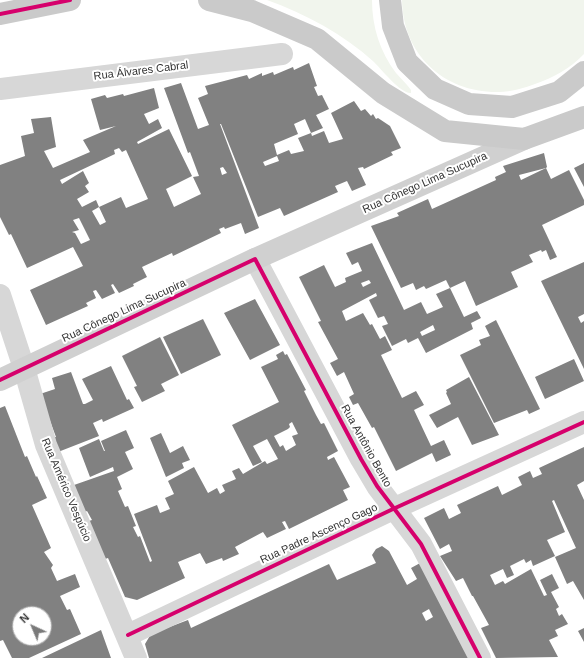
<!DOCTYPE html>
<meta charset="utf-8">
<style>
body{margin:0}
#map{position:relative;width:584px;height:658px;overflow:hidden;background:#fff;font-family:Helvetica,sans-serif}
canvas{display:block}
.north{position:absolute;left:12px;top:606px;width:40px;height:40px;box-sizing:border-box;background:#fff;border:1px solid #adadad;border-radius:50%;rotate:316deg;font-size:11px;font-weight:700;line-height:16px;text-align:center;color:#333}
.north::after{content:'';display:block;margin:auto;width:14px;height:18px;background:#7a7a7a;clip-path:polygon(50% 0,100% 100%,50% 72%,0 100%)}
</style>
<div id="map">
<canvas width="584" height="658"></canvas>
<div class="north">N</div>
</div>
<script>
const context = document.querySelector('canvas').getContext('2d');
context.lineJoin = 'round';
function fillPath(path, color) {
  context.fillStyle = color;
  context.fill(path, 'evenodd');
}
function strokePath(path, color, width, dash) {
  context.strokeStyle = color;
  context.lineWidth = width;
  context.lineCap = dash ? 'butt' : 'round';
  context.setLineDash(dash || []);
  context.stroke(path);
}
function write(font, color, halo, rows, align = 'center') {
  context.font = font + ' Helvetica,sans-serif';
  context.lineWidth = 4;
  context.setLineDash([]);
  context.textBaseline = 'middle';
  context.strokeStyle = halo;
  context.fillStyle = color;
  for (const [text, x, y, turn = 0] of rows) {
    context.save();
    context.translate(x, y);
    context.rotate((+turn || 0) * Math.PI / 180);
    context.textAlign = isNaN(turn) ? turn : align;
    if (halo) context.strokeText(text, 0, 0);
    context.fillText(text, 0, 0);
    context.restore();
  }
}
fillPath(new Path2D(`
 M267 0H372C372 27 380 52 396 73 401 79 407 84 411 90V93C401 94 382 70 374 62 343 34 306 14 267 0Z
 M402 0H584V54C571 68 553 78 535 84 524 88 511 92 499 92 444 93 403 55 402 0Z`), '#f1f5ed');
fillPath(new Path2D(`
 M309 63 317 86 314 87 318 96 322 95 329 109 316 115 323 128 311 133 312 136 324 131 329 143 343 139 331 113 354 101 361 111 365 109 371 116 373 114 376 119 378 118 390 126 401 148 391 152 393 155 364 169 363 167 358 168 366 185 352 191 347 181 335 186 338 192 284 216 280 208 258 217 221 124H220L259 228 245 234 241 223 225 229 224 227 219 229 221 233 173 256 172 253 142 267 147 277 133 284 134 286 119 293 113 284 111 285 115 293 102 299 96 290 93 291 96 298 86 303 88 306 46 325 30 290 83 266 73 247 27 268 11 234 9 235 0 217V165L25 156 21 136 34 133 31 119 51 117 56 147 44 151 53 168 90 152 83 140 116 126 100 130 91 99 105 95 107 98 123 94 124 96 154 88 159 108 144 114 149 124 158 119 162 128 137 142 138 144 169 129 192 176 166 189 174 207 201 194 193 177 199 176 190 152 188 153 164 88 181 83 198 129 209 125 198 98 208 94 205 86 247 75 249 79 262 73V76L273 72 274 75 293 67 294 70ZM305 119 311 133 298 138 304 151 291 154 289 150 277 155 274 144 298 134 294 124ZM119 148 122 152 126 150 148 199 126 208 121 197 99 207 106 222 100 225 92 211 99 207 96 200 82 207 77 199 89 192 85 186 89 183 83 171 62 184 60 180 115 154 114 150ZM277 156 279 161 265 166 263 162ZM223 167 227 173 222 175 220 168ZM79 218 90 240 81 244 75 233 72 232 79 230 73 220Z
 M544 153 547 167 546 168 519 175 521 180 546 168 551 179 569 170 584 200V205L542 225 557 257 550 260 546 250 542 252 541 250 529 255 533 262 511 272 518 287 476 306 465 281 450 288 446 280 426 289 424 286 416 290 413 283 401 288 371 226 399 216 397 213 428 199 432 209 496 180 495 177 506 172 503 166Z
 M584 163V187L574 168Z
 M372 243 404 310 421 302 427 314 443 307 436 294 450 288 464 317 477 311 481 318 471 323 473 329 426 353 418 338 408 343 406 339 392 346 382 326 388 324 384 316 378 318 369 300 377 296 376 293 342 311 346 321 363 313 370 325 372 324 380 339 385 336 392 350 381 355 402 398 416 391 424 405 414 410 431 446 444 440 451 455 436 462 432 453 396 471 374 427 372 428 358 403 353 405 349 397 354 394 344 372 337 376 330 363 338 359 318 322 321 321 299 277 324 265 335 287 346 282 345 278 362 271 358 262 352 265 346 253ZM369 280 371 283 363 287 361 283ZM433 325 435 330 422 336 420 332Z
 M584 262V314L578 317 581 323 584 321V369L541 281Z
 M255 299 280 345 250 360 224 313Z
 M203 319 221 355 181 374 163 337Z
 M496 320 540 409 529 414 527 410 494 423 460 355 481 345 479 340 490 336 485 326Z
 M160 337 179 375 161 384 165 391 142 402 134 387 137 386 122 356Z
 M283 351 285 355 287 354 306 390 304 391 316 415 321 424 324 423 338 451 327 457 328 460 334 457 350 487 343 490 348 500 289 529 285 521 282 522 286 529 267 538 263 532 235 547 239 554 223 561 222 558 206 564 200 553 178 562 185 578 137 600 125 597 108 558 105 559 89 521 92 520 87 511 83 513 74 485 114 471 113 467 90 477 79 448 99 439 104 451H105L101 441 126 430 134 448 125 452 133 469 117 477 122 489 118 491 125 507 128 506 136 526 133 527 138 537 140 536 150 562 152 561 134 514 157 505 160 513 170 509 165 498 174 494 168 481 194 467 208 493 217 488 220 494 225 491 222 485 236 479 232 471 239 468 243 474 265 461 267 464 278 459 267 439 253 446 262 462 253 466 232 425 279 402 261 367 278 359 276 355ZM292 422 298 434 292 436 296 445 286 451 283 445 280 447 274 436 288 429 290 427 289 424Z
 M574 359 584 381 545 399 535 377Z
 M111 366 127 400 129 399 134 408 103 422 102 419 93 423 99 436 58 452 53 437H56L40 394 55 389 52 378 71 372 83 404H85L93 400 82 379Z
 M469 377 499 435 472 445 458 417 437 428 429 415 451 404 446 393 447 392 446 390Z
 M5 406 25 457 27 456 36 477 37 476 47 498 32 505 51 548 44 552 53 565 51 568 57 581 75 574 80 587 60 596 67 610 70 609 81 634 29 658H12L3 640 0 641V408ZM20 614H44V638H20Z
 M161 433 170 453 183 446 190 460 182 463 184 468 166 477 150 438Z
 M584 447V481L577 485 584 500V600L573 581 567 584 555 557 576 548 554 500 552 501 565 532 547 540 555 556 533 566 531 560 526 563 524 559 510 566 514 575 507 578 503 569 490 575 495 585 503 581 505 584 531 569 544 596 547 595 540 580 552 574 559 588 551 592 559 607 556 609 559 616 562 614 568 624 555 630 558 636 549 640 558 657 496 658 481 628 489 625 473 596H472L463 578 456 581 440 556 452 551 449 544 440 549 424 518 444 508 449 519 461 513 457 505 498 486 502 495 522 485 518 477 530 471 533 478 542 474 539 468Z
 M382 546 389 551 407 585 417 579 411 568 422 562 471 658H149L145 644 151 634 188 620 191 628 329 564 337 580 376 563 372 555 376 549ZM429 609 433 617 426 621 422 613Z
 M584 628V642L578 631Z
 M101 630 111 658H42Z`), '#818181');
strokePath(new Path2D(`
 M0 89 282 54
 M255 259 361 459 377 486 421 544 480 658
 M0 295 24 368 46 445 136 658
 M128 635 393 509 584 422`), '#d7d7d7', 22);
strokePath(new Path2D(`
 M0 380 255 259 524 139`), '#d0d0d0', 22);
strokePath(new Path2D(`
 M209 0 252 11 317 39 383 93 445 131 524 139 584 117
 M390 0 393 26 407 62 435 89 469 104 512 107 559 92 584 72
 M0 14 70 0`), '#cacaca', 22);
strokePath(new Path2D(`
 M0 14 70 0
 M0 380 255 259 361 459 377 486 421 544 480 658
 M128 635 393 509 584 422`), '#d6006c', 4);
write('11px', '#333', '#fff', [
 ["Rua Álvares Cabral",141,71,-7],
 ["Rua Cônego Lima Sucupira",425,183,-24],
 ["Rua Cônego Lima Sucupira",124,311,-25],
 ["Rua Antônio Bento",366,446,61],
 ["Rua Américo Vespúcio",66,490,67],
 ["Rua Padre Ascenço Gago",319,534,-25]
]);
</script>
